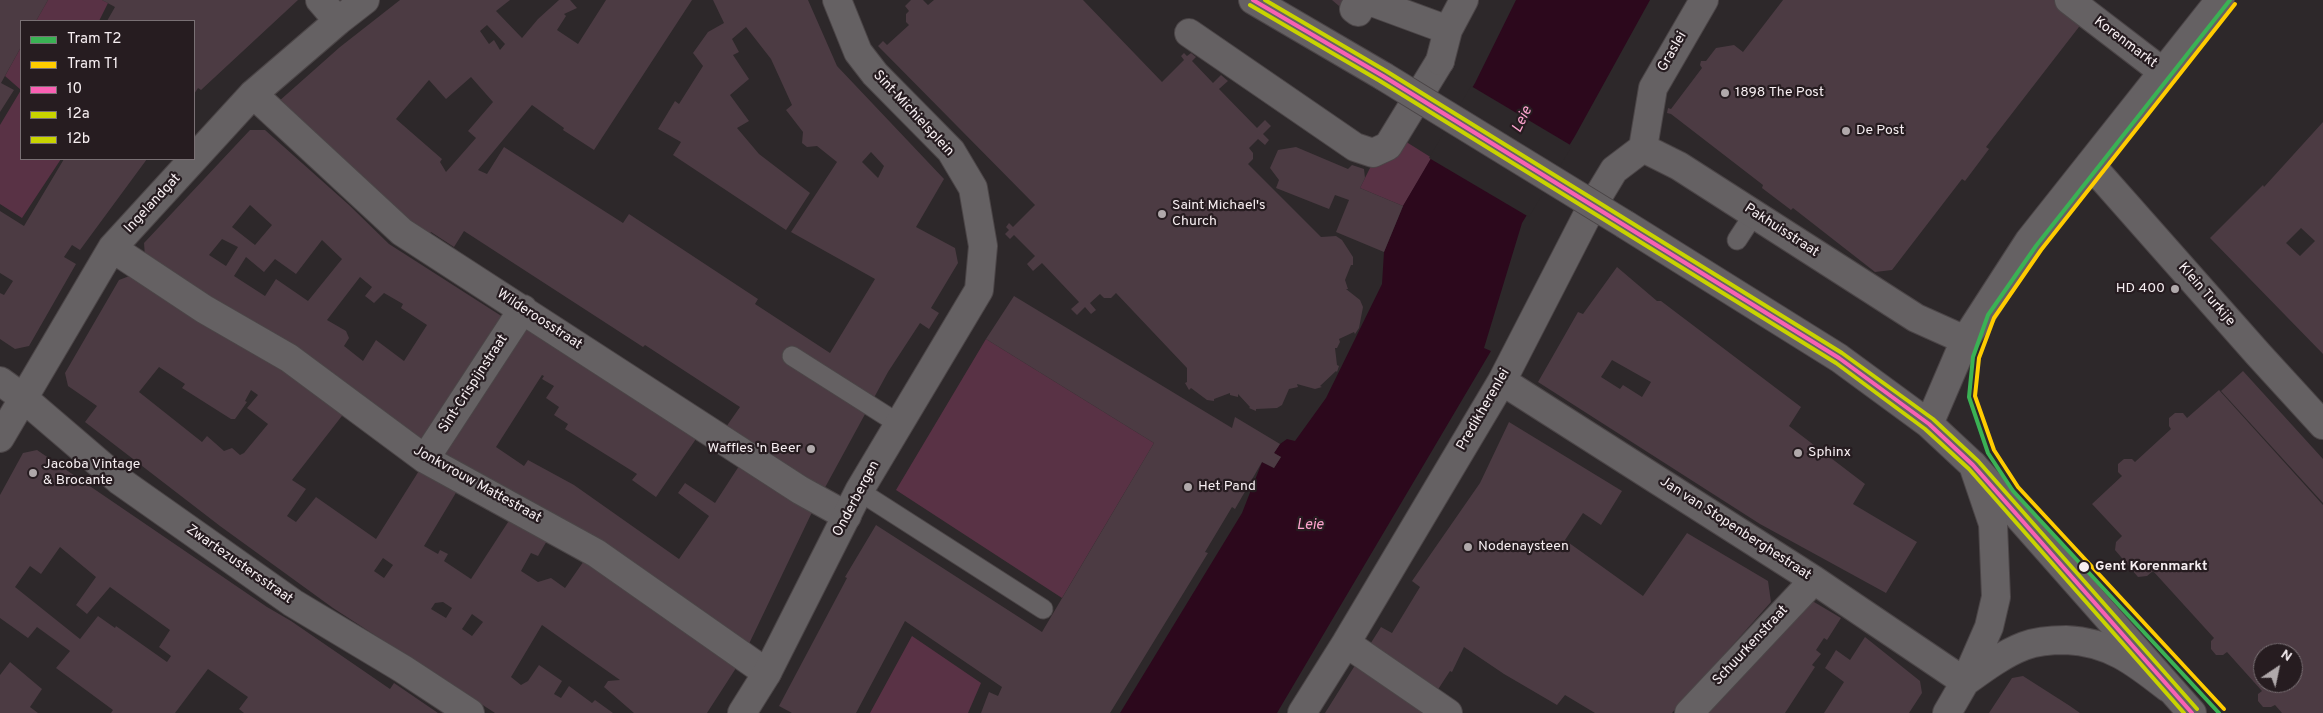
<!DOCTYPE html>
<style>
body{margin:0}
#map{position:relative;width:2323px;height:713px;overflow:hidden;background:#2d282a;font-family:Overpass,sans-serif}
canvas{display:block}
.legend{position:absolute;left:20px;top:20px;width:175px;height:140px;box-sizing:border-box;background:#261c20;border:1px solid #797074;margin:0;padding:6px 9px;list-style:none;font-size:15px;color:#f6eef1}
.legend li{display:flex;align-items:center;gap:10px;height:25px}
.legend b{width:25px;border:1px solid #797074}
.north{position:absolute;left:2253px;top:643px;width:50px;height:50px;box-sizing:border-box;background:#261c20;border:1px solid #797074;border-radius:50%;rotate:34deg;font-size:14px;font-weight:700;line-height:20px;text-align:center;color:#f6eef1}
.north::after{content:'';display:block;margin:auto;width:18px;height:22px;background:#b0a9ab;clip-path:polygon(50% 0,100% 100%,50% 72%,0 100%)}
</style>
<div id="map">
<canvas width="2323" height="713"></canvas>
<ul class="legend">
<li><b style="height:6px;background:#3ab254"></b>Tram T2</li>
<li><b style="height:6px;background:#fc0"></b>Tram T1</li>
<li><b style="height:6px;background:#f960b3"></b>10</li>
<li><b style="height:6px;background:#c8d300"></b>12a</li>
<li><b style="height:6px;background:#c8d300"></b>12b</li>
</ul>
<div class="north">N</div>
</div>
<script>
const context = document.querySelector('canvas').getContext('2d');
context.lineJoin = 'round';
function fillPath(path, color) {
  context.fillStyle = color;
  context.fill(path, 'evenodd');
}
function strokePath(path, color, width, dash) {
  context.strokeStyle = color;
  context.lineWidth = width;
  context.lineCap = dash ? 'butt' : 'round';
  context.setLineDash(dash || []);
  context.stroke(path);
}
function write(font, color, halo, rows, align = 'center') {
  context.font = font + ' Overpass,sans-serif';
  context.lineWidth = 4.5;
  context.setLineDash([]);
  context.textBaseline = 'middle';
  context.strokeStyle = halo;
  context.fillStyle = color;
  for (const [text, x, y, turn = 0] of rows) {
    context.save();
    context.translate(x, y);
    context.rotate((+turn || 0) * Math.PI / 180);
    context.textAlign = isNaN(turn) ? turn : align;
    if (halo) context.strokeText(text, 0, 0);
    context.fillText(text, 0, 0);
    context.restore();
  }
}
fillPath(new Path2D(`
 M48 0H102L108 3 99 21H36Z
 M21 47V159H61L22 218 0 204V125L21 90 5 76Z
 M1400 138 1432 158 1403 206 1360 188 1374 160Z
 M986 339 1154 443 1062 598 896 490Z
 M912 636 981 683 968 713H870Z`), '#593245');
fillPath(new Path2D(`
 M1516 0H1650L1575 136 1522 223 1484 348 1491 351 1277 713H1120L1242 513 1262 462 1274 468 1281 457 1274 453 1280 444 1287 439 1295 441 1326 398 1382 284 1384 252 1403 206 1475 83Z`), '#2c081c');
fillPath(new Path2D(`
 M1471 86 1572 146 1529 217 1429 158Z`), '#2d282a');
fillPath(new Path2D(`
 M0 0H48L36 21H21V47L1 83 14 90 0 112Z
 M102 0H298L201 90 198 88 194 94V21H107L115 7Z
 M400 0H510L496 11 522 38 538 19 559 0H570L577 8 564 14 566 16 557 30 578 44 606 0H692L594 150 563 130 564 128 532 105 478 170 487 174 504 147 623 223 629 214 758 299 755 304 830 353 875 279 791 232 837 162 817 146 807 147 802 143 803 132 786 110 792 105 771 59 746 27 732 39 739 52 733 55 749 79 730 95 749 121 737 128 759 154 810 193 786 230 673 155 681 142 658 129 675 101 679 104 703 66 693 53 708 32 724 23 713 0H808L837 66 944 179 916 227 955 248 958 263 931 308 939 313 929 329 920 323 888 372 822 493 726 427 740 407 645 345 643 347 464 231 454 247 431 232 428 236 402 217 278 102 340 47ZM487 25 505 44 500 50 494 40 489 44 480 31ZM471 77 493 102 468 131 476 138 446 172 440 162 442 159 396 119 429 80 446 99ZM871 152 884 166 878 178 862 162Z
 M911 0H923L928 5 934 0H1083L1162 82 1184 60 1181 56 1184 53 1187 56 1191 53 1196 57 1192 61 1213 83 1221 75 1228 81 1219 89 1257 128 1265 120 1271 126 1263 134 1269 140 1265 145 1258 139 1249 148 1253 153V159L1248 164 1321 237 1336 236 1342 240 1353 257V265H1351L1345 280 1348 289H1346L1360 300 1363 307 1359 328 1355 334 1354 332 1339 339 1340 342 1337 348H1335L1337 365 1339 366 1337 372 1336 371 1320 386 1322 387 1315 389 1297 384 1298 387 1289 389 1282 405 1277 408 1256 409V411L1249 408 1250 407 1238 394V397L1230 395V393L1214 399V401L1207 400 1191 388 1189 390 1185 383 1187 382V368L1116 293 1111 298H1104L1100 294 1090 303 1096 310 1091 314 1085 307 1077 315 1071 309 1079 302 1042 263 1033 271 1027 264 1035 256 1014 235 1010 239 1005 234 1009 230 1006 227 1009 223 1013 227 1035 205 878 46 883 41 887 45 909 25 906 22V14L909 11 905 6Z
 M1332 0H1345L1339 6Z
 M1783 0H2058L2082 23 1986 147 1989 149 1965 181 1962 179 1892 270 1875 272 1793 208 1791 210 1762 188 1763 185 1671 114 1667 113 1668 108 1671 109 1702 68 1700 65 1701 61H1706L1716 48 1734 45 1743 52Z
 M2323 122V354L2210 238 2263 185 2264 187ZM2301 228 2315 241 2300 256 2286 243Z
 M250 130H265L349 205 389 244 506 319 422 441 145 257 144 243ZM250 205 272 225 255 245 232 227ZM222 239 238 247 226 266 209 255ZM322 240 342 259 308 301 276 279 265 296 234 276 246 257 264 272 275 259 296 274ZM360 277 372 287 365 296 374 303 384 293 403 304 401 308 427 325 404 361 376 340 363 361 344 346 349 338 346 331 327 320Z
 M1296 147 1348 169 1352 165 1364 169 1365 178 1360 188 1403 206 1384 252 1336 232 1349 200 1335 195 1329 209 1276 188 1279 180 1270 168 1278 150Z
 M64 159H147L80 250 72 245 64 257 76 264 29 346 15 349 0 339V293L4 295 13 281 0 273V211L24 226Z
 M1617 267 1657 301H1661L1801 407 1789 426 1865 484 1853 504 1917 542 1886 593 1760 524 1538 382 1578 312 1583 314ZM1612 360 1651 382 1642 397 1623 385 1620 389 1601 377Z
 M132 275 252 348 345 412 292 480 306 489 287 516 296 522 316 497 376 539 422 466 460 486 424 546 438 554 440 550 448 554 444 561 471 579 512 516 548 539 538 556 531 553 521 571 538 582 551 578 565 588 586 558 738 665 707 713H634L604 687 608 681 620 680 542 625 511 677 521 685 528 681 539 665 562 681 554 694 561 698 569 686 592 703 595 700 613 713H495L333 608 220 526 85 422 97 406 68 386 65 373 119 280ZM159 367 185 384 182 388 231 419H235L247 402 245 401 251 390 258 395 247 408 268 424 244 453 240 455 232 448 224 451 207 436 202 442 139 392ZM383 558 393 565 384 578 374 571ZM443 602 452 608 446 618 431 609 435 603ZM472 614 483 622 472 636 462 629Z
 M1014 296 1232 428 1235 417 1280 444 1274 453 1281 457 1274 468 1262 462 1235 509 1232 507 1205 552 1208 553 1110 713H981L989 692 998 696 1002 687 905 621 856 713H792L779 706 847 578 845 577 876 525 1042 632 1154 443 986 339Z
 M524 326 698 436 656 497 632 480 637 474 565 429 568 424 554 415 559 407 546 398 554 386 542 379 544 376 542 375 496 447 524 466 528 460 574 485 679 559 709 516 678 493 685 483 715 503 741 463 815 506 747 648 554 514 444 458V455Z
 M2243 371 2323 459V503L2221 391Z
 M2219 390 2323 505V713H2282L2275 705 2271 707H2263L2258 701V694L2262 691 2227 652 2223 655H2216L2211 649V641L2214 638 2153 571 2147 576 2138 577 2115 550 2116 542 2122 536 2092 504 2122 476 2118 472V464L2124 459H2132L2135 462 2171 429 2169 426V418L2175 413H2183L2187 418ZM2263 653H2293V683H2263Z
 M1509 422 1622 491 1601 525 1583 513 1565 540 1643 596 1687 533 1768 581 1771 602 1672 713H1595L1565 695 1557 705 1504 674 1464 647 1452 672 1450 671 1435 694 1367 649 1381 627 1392 633 1420 587 1412 581 1480 483Z
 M37 450 267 607 291 621 390 689 394 683 438 713H244L239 709 248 697 208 669 175 713H111L113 710 56 668 70 651 37 627 28 638 0 618V495L23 453ZM60 547 96 577 76 605 87 614 110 587 170 630 159 647 171 656 167 662 116 626 115 628 98 616 80 639 15 587 30 566 41 574Z
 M1809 599 1841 618 1827 640 1824 638 1816 650 1821 654 1812 665 1815 667 1785 713H1704Z
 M1865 637 1920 681 1922 693 1909 713H1824L1844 682 1825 668 1836 650 1850 660Z
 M1359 659 1434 713H1325Z
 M10 662 42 689 30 707 38 713H0V675Z
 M2023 676 2070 706 2080 713H1989L2012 678Z`), '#4c3b43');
const service = new Path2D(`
 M1737 240 1754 214
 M792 356 899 424
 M859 491 1043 609`);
const pedestrian = new Path2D(`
 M1189 33 1355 147 1373 153 1388 146 1440 61
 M1973 465 2192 713`);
const minor = new Path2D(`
 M320 0 338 21
 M1253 0 1383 76
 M2069 0 2163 72
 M1358 12 1354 9C1358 1 1364 2 1372 2L1448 30 1464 0
 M1440 61 1448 30
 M253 94 402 232 800 490 847 516
 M1643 148 1679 166 1916 318 1965 340
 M2090 164 2258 354 2323 425
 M1626 225 1839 358 1929 424 1973 465 1993 524 1996 597 1989 627 1965 682 1947 713
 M112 248 204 309 289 358 425 459 596 553 767 673
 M0 381 22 397 120 481 293 603 403 669 470 713
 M1502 381 1814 580 1965 682
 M1929 424 1965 340 2029 241 2220 0
 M0 438 112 248 253 94 338 21 365 0
 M425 459 523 309
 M1346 643 1448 713
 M1965 682C1983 669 2003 654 2024 646 2037 641 2053 640 2066 640 2110 642 2135 662 2168 688
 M1302 713 1346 643 1502 381 1591 208 1614 170 1643 148 1653 88 1704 0
 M1689 713 1814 580`);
const tertiary = new Path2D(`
 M742 713 767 673 859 491 979 290 983 246 973 188 951 151 875 74 858 52 837 0`);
strokePath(service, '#4b4547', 21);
strokePath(pedestrian, '#4b4547', 30);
strokePath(minor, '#4b4547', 30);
strokePath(tertiary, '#4b4547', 30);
strokePath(service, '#656163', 19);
strokePath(pedestrian, '#656163', 28);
strokePath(minor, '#656163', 28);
strokePath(tertiary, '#656163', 28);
strokePath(new Path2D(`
 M2013 491 2084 594 2168 688`), '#686466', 1);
const minorBridge = new Path2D(`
 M1383 76 1626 225`);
strokePath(minorBridge, '#4b4547', 30, []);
strokePath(minorBridge, '#656163', 28);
strokePath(new Path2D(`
 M1253 0 1383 76 1839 358 1929 424 1973 465 2192 713`), '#f960b3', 4);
strokePath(new Path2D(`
 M1250 5 1380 81 1836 363 1925 429 1969 469 2184 713`), '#c8d300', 4);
strokePath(new Path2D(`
 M1265 0 1386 71 1842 353 1933 419 1978 461 2197 709`), '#c8d300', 4);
strokePath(new Path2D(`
 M2219 713 2013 491 1988 453 1969 397 1973 357 1988 315 2036 246 2230 0`), '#3ab254', 4);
strokePath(new Path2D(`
 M2224 709 2018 487 1994 450 1975 396 1979 358 1994 318 2041 250 2235 4`), '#fc0', 4);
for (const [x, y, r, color] of [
 [1725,93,5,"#b0a9ab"],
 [1846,131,5,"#b0a9ab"],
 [1162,214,5,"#b0a9ab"],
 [2175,289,5,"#b0a9ab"],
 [811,449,5,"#b0a9ab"],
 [1798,453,5,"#b0a9ab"],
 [33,473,5,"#b0a9ab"],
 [1188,487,5,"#b0a9ab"],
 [1468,547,5,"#b0a9ab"],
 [2084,567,6,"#f6eef1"]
]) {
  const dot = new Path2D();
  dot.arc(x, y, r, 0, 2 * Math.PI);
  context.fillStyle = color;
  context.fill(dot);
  strokePath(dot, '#261c20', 2);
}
write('14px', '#f6eef1', '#261c20', [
 ["Korenmarkt",2125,43,37],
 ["Graslei",1673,52,-60],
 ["Sint-Michielsplein",913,114,47],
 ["Ingelandgat",153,204,-47],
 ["Pakhuisstraat",1781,231,33],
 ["Klein Turkije",2206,295,49],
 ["Wilderoosstraat",539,320,33],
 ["Sint-Crispijnstraat",474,384,-57],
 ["Predikherenlei",1484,410,-60],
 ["Jonkvrouw Mattestraat",477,485,29],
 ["Onderbergen",857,499,-62],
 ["Jan van Stopenberghestraat",1735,529,33],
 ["Zwartezustersstraat",239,565,35],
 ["Schuurkenstraat",1751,646,-47]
]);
write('14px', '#f6eef1', '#261c20', [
 ["1898 The Post",1735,93],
 ["De Post",1856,131],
 ["Saint Michael's",1172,206],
 ["Church",1172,222],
 ["HD 400",2165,289,"right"],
 ["Waffles 'n Beer",801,449,"right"],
 ["Sphinx",1808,453],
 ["Jacoba Vintage",43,465],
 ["& Brocante",43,481],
 ["Het Pand",1198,487],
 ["Nodenaysteen",1478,547]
], 'left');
write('bold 14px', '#f6eef1', '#261c20', [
 ["Gent Korenmarkt",2095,567]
], 'left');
write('italic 15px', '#fca3cd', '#261c20', [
 ["Leie",1523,120,-64],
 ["Leie",1310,526]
]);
</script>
